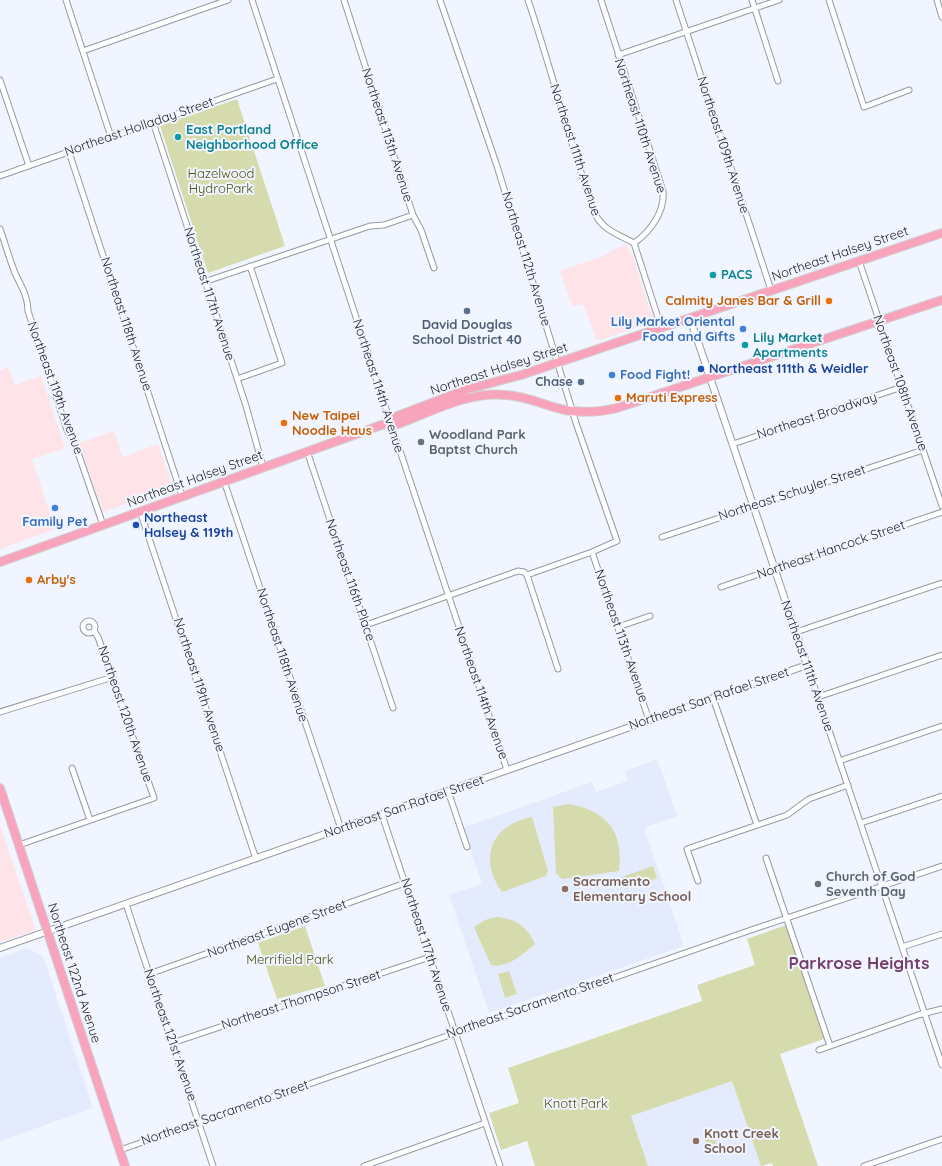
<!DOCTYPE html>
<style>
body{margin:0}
canvas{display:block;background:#f1f5ff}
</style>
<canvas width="942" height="1166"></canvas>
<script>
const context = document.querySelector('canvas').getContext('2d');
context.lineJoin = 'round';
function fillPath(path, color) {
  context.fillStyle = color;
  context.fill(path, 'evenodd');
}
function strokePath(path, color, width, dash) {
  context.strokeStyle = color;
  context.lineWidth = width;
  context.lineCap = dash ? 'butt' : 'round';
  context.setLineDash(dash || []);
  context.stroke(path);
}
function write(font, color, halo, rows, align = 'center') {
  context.font = font + ' Quicksand,sans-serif';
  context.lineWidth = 4;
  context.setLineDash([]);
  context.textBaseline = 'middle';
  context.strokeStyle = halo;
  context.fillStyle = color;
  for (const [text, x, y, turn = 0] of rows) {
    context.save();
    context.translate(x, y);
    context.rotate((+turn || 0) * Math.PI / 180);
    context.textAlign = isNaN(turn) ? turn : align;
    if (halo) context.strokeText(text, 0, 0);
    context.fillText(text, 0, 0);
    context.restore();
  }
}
fillPath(new Path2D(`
 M625 244 632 254 654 322 597 341 583 304 572 307 560 271 601 257Z
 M8 367 15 385 41 376 65 448 32 459 55 529 0 549V370Z
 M114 431 123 457 158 444 173 487 103 512 79 443Z
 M0 825 35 928 33 931 0 942Z`), '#fee3e8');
fillPath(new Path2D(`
 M657 759 677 816 644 828 684 946 489 1013 449 895 482 884 463 828 592 782 596 792 628 781 625 771Z
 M27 948 43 956 93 1108 0 1141V958Z
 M732 1081 761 1166H648L630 1116Z`), '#e4ebfc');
fillPath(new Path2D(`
 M237 99 285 246 208 273 160 126Z
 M569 804C608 811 624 833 619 871L562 879 556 873 553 807Z
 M532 817 548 871 546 876 502 892C478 858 491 825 532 817Z
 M653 866 657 878 626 889 622 877Z
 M497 917C516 919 527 926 535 944 523 954 507 969 491 965L474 927 485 920Z
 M786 925 824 1039 780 1054 818 1166H773L772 1163 761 1166 732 1081 631 1116 648 1166H535L527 1141 501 1150 489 1113 519 1103 508 1068 702 1001 697 985 755 965 747 939Z
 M305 926 325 986 277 999 258 943Z
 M509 971 517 994 505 998 498 974Z
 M712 1131 717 1145 708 1148 703 1134Z`), '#d6dbae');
const minor = new Path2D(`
 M66 0 111 137
 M252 0 394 433 507 770
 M344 0 413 215 421 230 434 268
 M440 0 497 166 576 423 617 541 592 552 527 575
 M528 0C552 71 570 144 595 214 604 231 618 234 634 243L661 327
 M601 0 663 191C665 212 650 232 634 243
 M676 0 771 290
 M752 0 778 81
 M829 0 864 107 909 90
 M937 0 942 17
 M83 51 228 0
 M618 55 779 0
 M0 80 29 166
 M153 122 246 406 263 467
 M69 152 182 496
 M0 176 277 79
 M0 229C5 243 9 258 15 273 21 286 28 296 28 311L67 430 75 444 103 525
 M859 261 942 506
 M204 282 370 226 384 225 413 215
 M237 379 282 363 250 266
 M733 444 902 387
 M307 451 393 708
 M224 481 341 829
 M140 511 256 859
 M662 537 923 450
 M592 552 649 720
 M527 575 558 669
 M721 587 942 512
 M83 627a6 6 0 1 1 12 0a6 6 0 1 1-12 0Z
 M366 625 518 571 524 572 527 575
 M618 627 650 616
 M796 632 942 583
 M807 665 942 1065
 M818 697 942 655
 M713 698 757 825
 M0 712 113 677
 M839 761 942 726
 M72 768 90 820
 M448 791 467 847
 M382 815 500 1166
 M861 823 942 796
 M19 845 154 798 98 637 94 631
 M766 858 830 1046
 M698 881 687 849 787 815 809 799 848 785
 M126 904 213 1166
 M902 947 942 934
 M149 974 405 883
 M172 1043 430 957
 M819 1050 918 1015 942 1009
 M120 1150 751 930 942 866
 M364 1166 485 1123
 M864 1166 942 1139`);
const tertiary = new Path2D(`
 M0 948 807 665 690 318`);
const primary = new Path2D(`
 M390 422 398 424C433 411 469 391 506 395 527 396 545 406 565 410 582 413 600 412 617 408L942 300
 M0 562 390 422 395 417 468 389 521 375 942 233
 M0 788 125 1166`);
strokePath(minor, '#9599a2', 7);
strokePath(tertiary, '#9599a2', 8);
strokePath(primary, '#d2d2d3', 10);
strokePath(minor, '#fff', 5);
strokePath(tertiary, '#fff', 6);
strokePath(primary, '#f8a4bc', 8);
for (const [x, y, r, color] of [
 [178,137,4,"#0f9aa8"],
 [713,275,4,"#0f9aa8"],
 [829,301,4,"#e8710a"],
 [467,311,4,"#5c6f8a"],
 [743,329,4,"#3f7fe0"],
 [745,345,4,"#0f9aa8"],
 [701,369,4,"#1a4fb4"],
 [612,375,4,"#3f7fe0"],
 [581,382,4,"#5c6f8a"],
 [618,398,4,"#e8710a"],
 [284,423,4,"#e8710a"],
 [421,442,4,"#6b7280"],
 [55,508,4,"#3f7fe0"],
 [136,525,4,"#1a4fb4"],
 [29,580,4,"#e8710a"],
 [818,884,4,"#6b7280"],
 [565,889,4,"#8d6e63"],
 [696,1141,4,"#8d6e63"]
]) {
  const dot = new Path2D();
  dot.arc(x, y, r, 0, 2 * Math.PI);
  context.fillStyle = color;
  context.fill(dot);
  strokePath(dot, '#f1f5ff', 1.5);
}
write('13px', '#1c1d21', '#f1f5ff', [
 ["Northeast 110th Avenue",640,126,72],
 ["Northeast Holladay Street",139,127,-19],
 ["Northeast 113th Avenue",387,135,72],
 ["Northeast 109th Avenue",723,145,72],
 ["Northeast 111th Avenue",575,150,72],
 ["Northeast Halsey Street",840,254,-19],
 ["Northeast 112th Avenue",526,259,73],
 ["Northeast 117th Avenue",209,294,72],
 ["Northeast 118th Avenue",126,324,72],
 ["Northeast Halsey Street",499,369,-18],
 ["Northeast 108th Avenue",900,383,71],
 ["Northeast 114th Avenue",378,386,72],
 ["Northeast 119th Avenue",55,388,70],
 ["Northeast Broadway",817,416,-18],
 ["Northeast Halsey Street",195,479,-20],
 ["Northeast Schuyler Street",792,493,-18],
 ["Northeast Hancock Street",831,550,-19],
 ["Northeast 116th Place",350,580,71],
 ["Northeast 113th Avenue",621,636,71],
 ["Northeast 118th Avenue",282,655,72],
 ["Northeast 111th Avenue",807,666,71],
 ["Northeast 119th Avenue",199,685,72],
 ["Northeast 114th Avenue",481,693,71],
 ["Northeast San Rafael Street",709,699,-19],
 ["Northeast 120th Avenue",125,714,71],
 ["Northeast San Rafael Street",404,807,-19],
 ["Northeast Eugene Street",277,929,-20],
 ["Northeast 117th Avenue",426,945,72],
 ["Northeast 122nd Avenue",74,973,72],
 ["Northeast Thompson Street",301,1000,-18],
 ["Northeast Sacramento Street",530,1006,-19],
 ["Northeast 121st Avenue",170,1035,71],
 ["Northeast Sacramento Street",225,1113,-19]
]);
write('bold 13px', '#0d838f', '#f1f5ff', [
 ["East Portland",186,130],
 ["Neighborhood Office",186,145],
 ["PACS",721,275],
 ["Lily Market",753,338],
 ["Apartments",753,353]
], 'left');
write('13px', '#4e5112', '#f1f5ff', [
 ["Hazelwood",221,174],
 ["HydroPark",221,189],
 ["Merrifield Park",290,960],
 ["Knott Park",576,1104]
]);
write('bold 13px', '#c56008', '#f1f5ff', [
 ["Calmity Janes Bar & Grill",821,301,"right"],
 ["Maruti Express",626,398],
 ["New Taipei",292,416],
 ["Noodle Haus",292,431],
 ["Arby's",37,580]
], 'left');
write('bold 13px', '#366cbe', '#f1f5ff', [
 ["Lily Market Oriental",735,322],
 ["Food and Gifts",735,337],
 ["Food Fight!",620,375,"left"],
 ["Family Pet",55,522,"center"]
], 'right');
write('bold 13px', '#4e5e75', '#f1f5ff', [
 ["David Douglas",467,325],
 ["School District 40",467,340],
 ["Chase",573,382,"right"]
]);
write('bold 13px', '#164399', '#f1f5ff', [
 ["Northeast 111th & Weidler",709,369],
 ["Northeast",144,518],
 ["Halsey & 119th",144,533]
], 'left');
write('bold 13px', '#5b616d', '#f1f5ff', [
 ["Woodland Park",429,435],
 ["Baptst Church",429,450],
 ["Church of God",826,877],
 ["Seventh Day",826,892]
], 'left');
write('bold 13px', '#785e54', '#f1f5ff', [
 ["Sacramento",573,882],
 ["Elementary School",573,897],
 ["Knott Creek",704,1134],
 ["School",704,1149]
], 'left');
write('bold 17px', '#753d6b', '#f1f5ff', [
 ["Parkrose Heights",859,964]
]);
</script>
